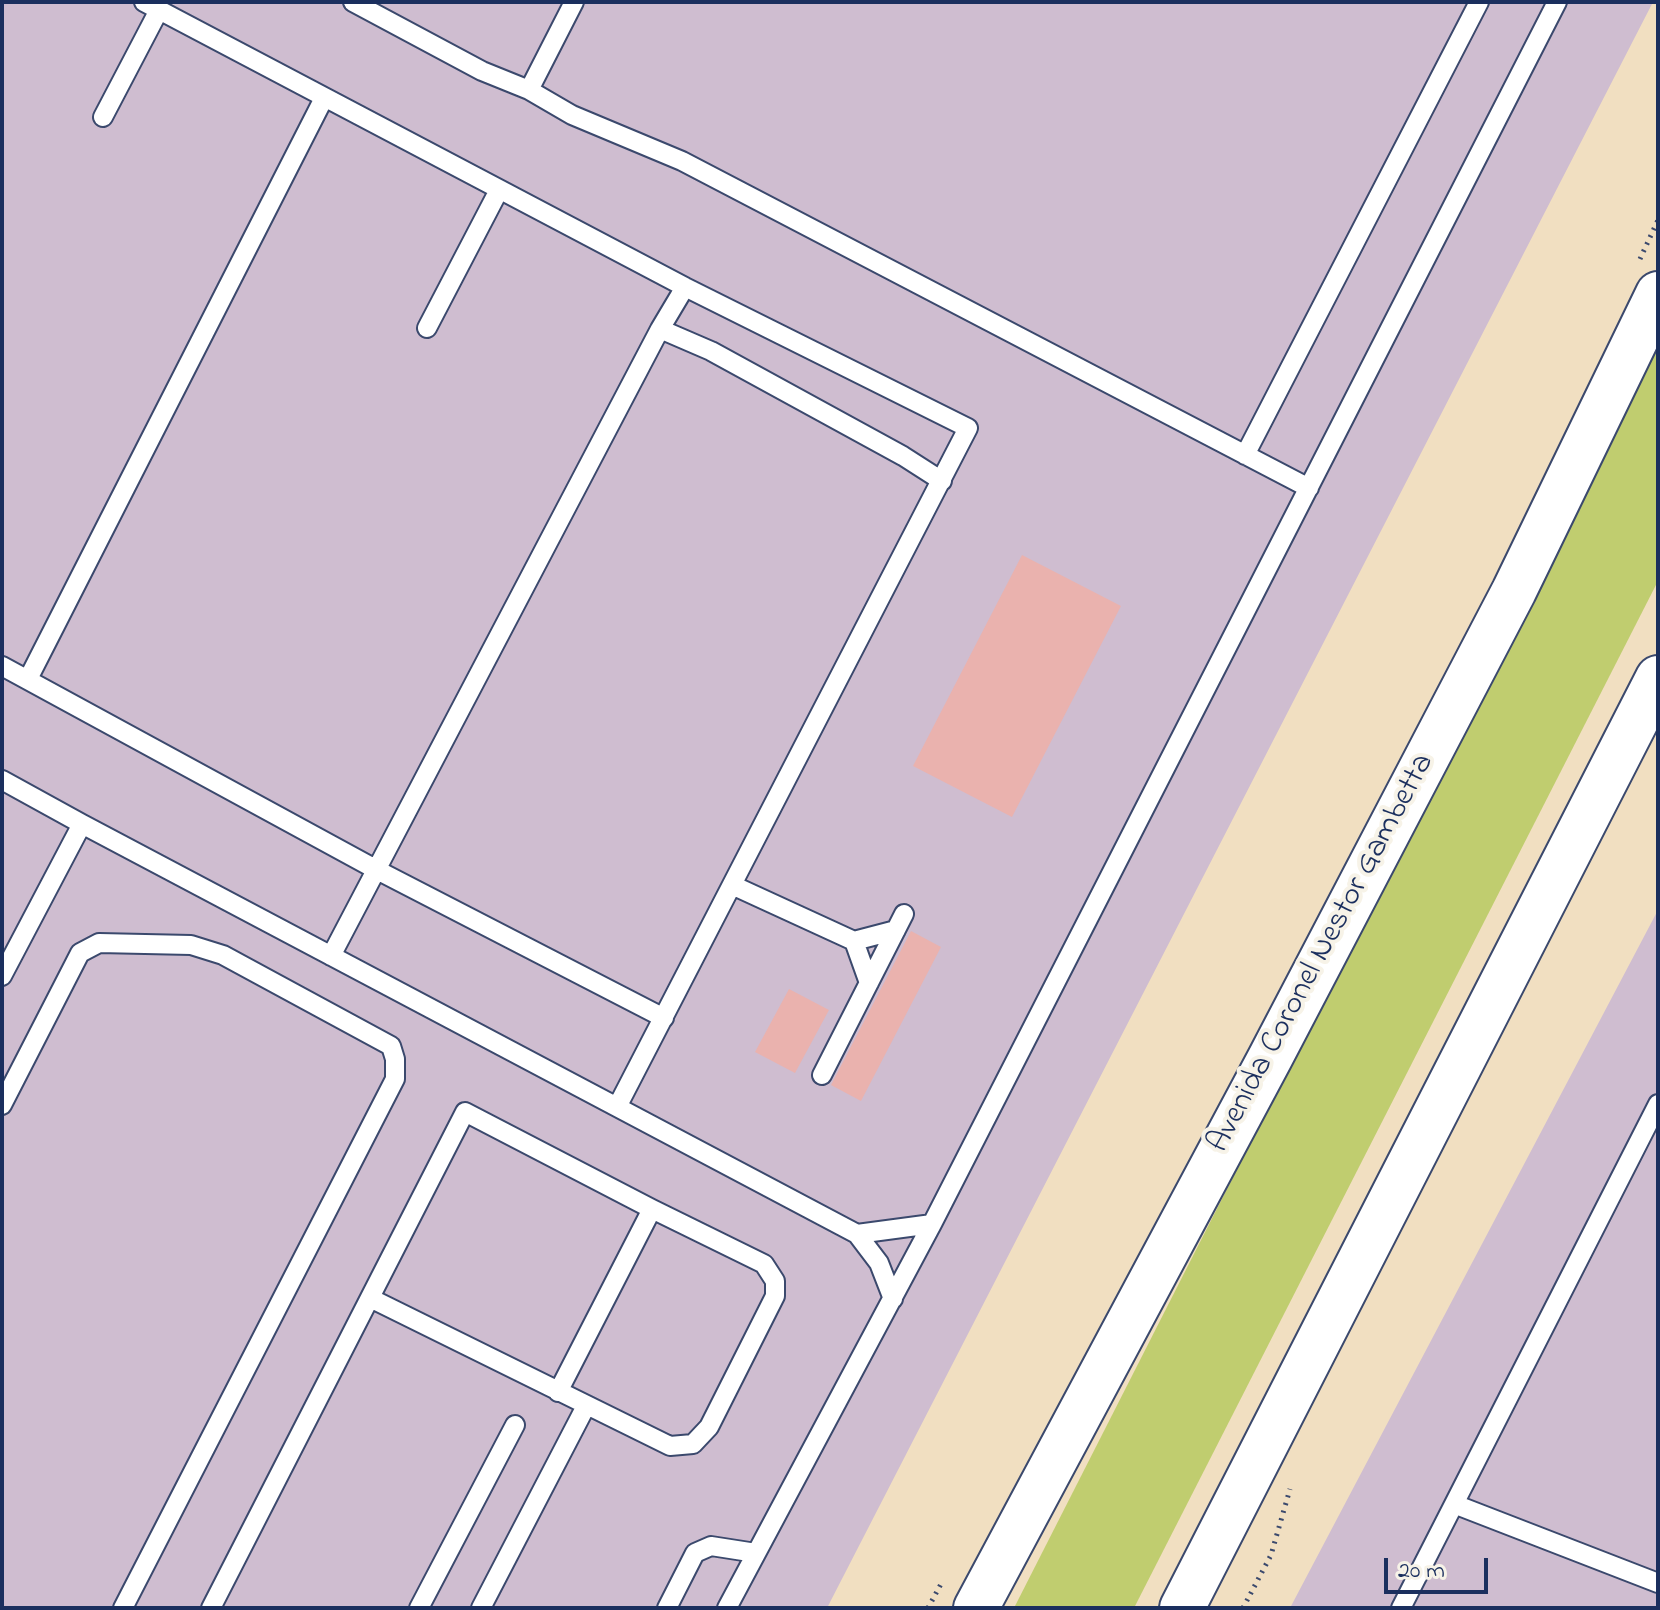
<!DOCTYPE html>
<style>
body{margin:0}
#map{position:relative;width:1660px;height:1610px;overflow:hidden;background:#f1dfc1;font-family:"Indie Flower",sans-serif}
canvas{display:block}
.frame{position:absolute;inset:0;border:4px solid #1b2f5e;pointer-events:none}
.scale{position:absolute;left:1384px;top:1558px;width:104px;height:36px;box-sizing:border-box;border:4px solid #1b2f5e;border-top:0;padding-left:10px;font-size:24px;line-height:28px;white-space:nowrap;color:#1b2f5e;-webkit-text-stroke:6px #f7f3e8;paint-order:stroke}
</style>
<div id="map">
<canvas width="1660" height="1610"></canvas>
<div class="frame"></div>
<div class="scale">20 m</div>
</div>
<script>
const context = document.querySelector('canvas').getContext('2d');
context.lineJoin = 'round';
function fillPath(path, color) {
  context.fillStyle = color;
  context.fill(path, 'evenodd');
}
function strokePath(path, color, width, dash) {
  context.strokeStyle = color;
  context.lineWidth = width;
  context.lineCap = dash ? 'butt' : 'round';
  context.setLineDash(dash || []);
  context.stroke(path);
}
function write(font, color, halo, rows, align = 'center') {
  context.font = font + ' "Indie Flower",sans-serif';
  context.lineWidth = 8;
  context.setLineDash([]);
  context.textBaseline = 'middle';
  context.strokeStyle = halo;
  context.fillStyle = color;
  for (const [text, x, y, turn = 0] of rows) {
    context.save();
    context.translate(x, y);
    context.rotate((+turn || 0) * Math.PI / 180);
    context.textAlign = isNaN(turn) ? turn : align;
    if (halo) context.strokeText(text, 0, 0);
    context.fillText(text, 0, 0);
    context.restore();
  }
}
fillPath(new Path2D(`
 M2 2H1653L827 1608H2Z
 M1658 910V1608H1290L1463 1280Z`), '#cfbdd0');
fillPath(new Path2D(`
 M1658 341V581L1134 1608H1014Z`), '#c0cd6f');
fillPath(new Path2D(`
 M1022 555 1121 606 1012 817 913 766Z
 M911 931 941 947 861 1101 831 1085Z
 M789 989 829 1010 795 1073 755 1052Z`), '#eab2ae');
const service = new Path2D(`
 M144 2 685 287 968 428 617 1107
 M353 2 482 71 529 90 572 115 682 161 1309 488
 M529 90 574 2
 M103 117 159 10
 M427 328 499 190
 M660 329 711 351 903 456 942 481
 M1245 455 1479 2
 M2 666 377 870 664 1018
 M28 679 324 98
 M2 780 82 824 857 1234 879 1263 893 1299
 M732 885 854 941 896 930
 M854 941 869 983
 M331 956 660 329 685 287
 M2 976 82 824
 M822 1075 904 914
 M2 1105 80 953 99 943 191 945 223 955 391 1046 395 1059V1079L123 1608
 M857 1234 932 1224
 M558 1392 652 1209
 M1454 1504 1658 1583
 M211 1608 465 1112 652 1209 764 1264 775 1281V1296L709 1427 693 1444 670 1446 370 1298
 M419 1608 515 1425
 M481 1608 586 1406
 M667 1608 695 1553 711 1546 756 1553
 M727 1608 932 1224 1557 2
 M1401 1608 1658 1104`);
const trunk = new Path2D(`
 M976 1608 1270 1058 1514 591 1658 294
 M1182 1608 1658 678`);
strokePath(service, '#3b496d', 22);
strokePath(trunk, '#3b496d', 48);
strokePath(new Path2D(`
 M1640 259 1658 220
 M928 1608 941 1584
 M1243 1608 1271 1555 1290 1489`), '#3b496d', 5, [2, 6]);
strokePath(service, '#fff', 18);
strokePath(trunk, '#fff', 44);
write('32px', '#1b2f5e', '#f7f3e8', [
 ["Avenida Coronel Nestor Gambetta",1323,954,-62]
]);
</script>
